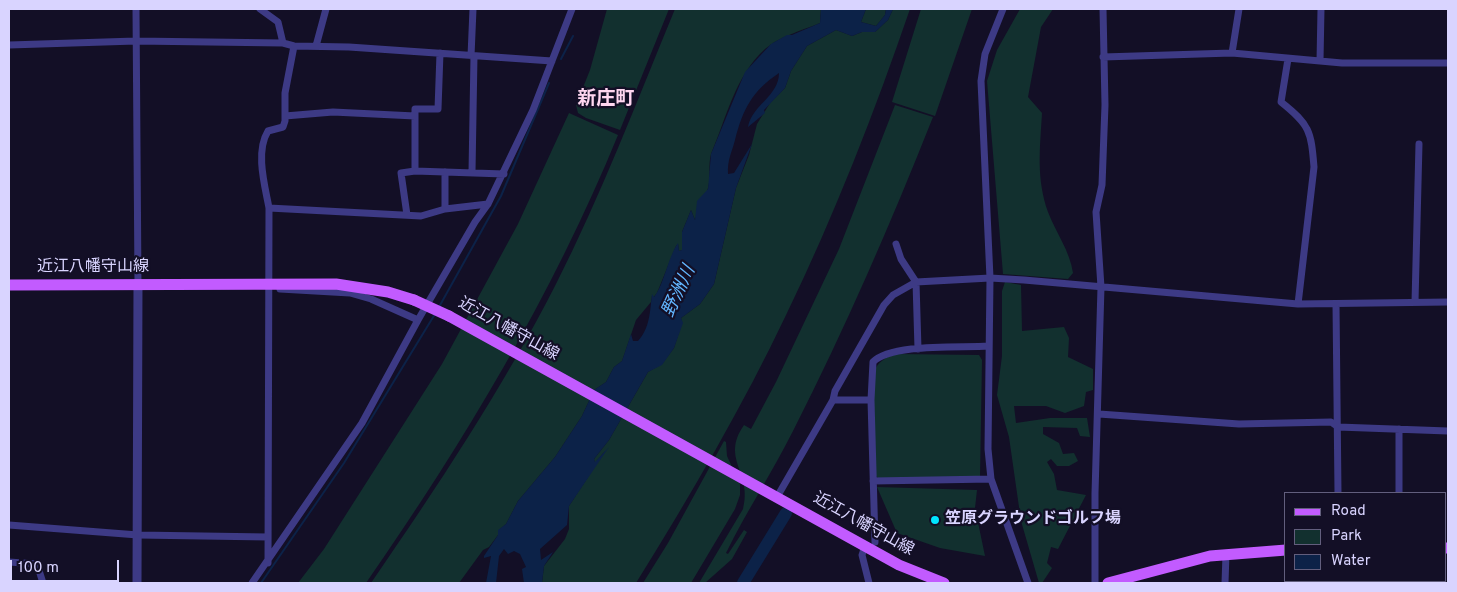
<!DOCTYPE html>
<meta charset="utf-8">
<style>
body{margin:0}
#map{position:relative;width:1457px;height:592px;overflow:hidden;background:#130f26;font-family:Overpass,sans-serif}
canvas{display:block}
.frame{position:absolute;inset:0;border:10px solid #d9d4ff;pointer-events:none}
.legend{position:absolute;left:1284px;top:492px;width:162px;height:90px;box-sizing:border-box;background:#130f26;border:1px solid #625e7d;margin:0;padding:6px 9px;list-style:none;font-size:15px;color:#d9d4ff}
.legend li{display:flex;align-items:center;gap:10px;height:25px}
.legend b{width:25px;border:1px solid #625e7d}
.scale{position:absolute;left:10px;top:560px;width:109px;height:22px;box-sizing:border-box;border:2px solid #d9d4ff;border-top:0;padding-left:6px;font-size:15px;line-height:18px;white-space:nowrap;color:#d9d4ff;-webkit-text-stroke:4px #130f26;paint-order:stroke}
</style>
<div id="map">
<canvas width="1457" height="592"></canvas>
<div class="frame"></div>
<ul class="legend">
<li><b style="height:6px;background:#c25bff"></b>Road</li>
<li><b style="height:14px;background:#12302f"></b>Park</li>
<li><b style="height:14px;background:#0c2248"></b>Water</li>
</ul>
<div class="scale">100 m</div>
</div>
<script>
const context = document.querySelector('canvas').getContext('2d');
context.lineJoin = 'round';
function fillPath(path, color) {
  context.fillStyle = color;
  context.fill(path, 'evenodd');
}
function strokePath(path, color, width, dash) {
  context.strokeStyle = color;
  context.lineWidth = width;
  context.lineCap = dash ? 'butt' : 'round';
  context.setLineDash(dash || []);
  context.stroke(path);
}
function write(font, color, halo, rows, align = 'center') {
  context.font = font + ' Overpass,"Noto Sans JP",sans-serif';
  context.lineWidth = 4.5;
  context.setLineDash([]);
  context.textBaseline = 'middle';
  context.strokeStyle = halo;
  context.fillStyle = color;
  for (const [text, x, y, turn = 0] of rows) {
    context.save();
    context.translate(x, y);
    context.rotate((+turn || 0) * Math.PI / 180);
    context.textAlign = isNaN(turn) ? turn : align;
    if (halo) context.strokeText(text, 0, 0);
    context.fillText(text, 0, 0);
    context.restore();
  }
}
fillPath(new Path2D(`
 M607 9H669L620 130 586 118 578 113 576 105 590 70Z
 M675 9H821L820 23C801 31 780 36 765 49 735 76 726 119 711 154 708 164 711 178 708 188 705 199 698 208 695 220L691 210 682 232V250L679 251 678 244 676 246 657 293 653 298 652 296 651 302 636 320 622 361 614 367 606 382 594 390 582 416 555 457 518 501 506 524 499 530 498 535 489 547 483 550 459 583H371C437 487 503 388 556 284 601 195 637 101 675 9Z
 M866 9H886L885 15 876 26 861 22Z
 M893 9H910C875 111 834 216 787 313 743 406 690 496 636 583H542L544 566 565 539 569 529V506L605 451 595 463 594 459 609 440 648 372 662 364 674 348 682 323 681 318 700 304 714 284 736 188 749 155 757 124 770 103 785 88 791 71 807 46 836 30 852 36 862 32H875L888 20Z
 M921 9H972L935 116 892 102Z
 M1020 9H1053L1041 27 1028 97 1042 113C1040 149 1036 178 1048 212 1056 233 1070 251 1073 273L1068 279 1003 274 987 81 997 50Z
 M895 105 933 117C891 223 845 329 793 431 772 473 746 512 726 553L728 554 744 530 747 532 732 559 705 583H699L743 509C753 473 720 459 744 425L751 429 776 382 839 249Z
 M569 113 618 135C553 294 464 442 366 583H298L324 549 442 364 518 224Z
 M1005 282 1021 285 1022 331 1064 327 1069 338 1068 357 1093 369V390L1086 392 1084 406 1065 413 1046 406H1014L1016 423 1050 418H1087L1090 437 1080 436 1077 428 1043 427V434L1059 443 1063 454 1074 453 1078 461 1069 466H1057L1051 459 1047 462 1054 474 1057 490 1086 495 1058 549 1051 547 1047 563 1052 568 1042 583H1039L1021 521 1009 437 997 395 1002 356V291Z
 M896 354 979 355 982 360 980 477 879 479 876 476 873 373C878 362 884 358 896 354Z
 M724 441 726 442 727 456 740 484V495L735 509 691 583H643L668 543Z
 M877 487 977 490 975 508 985 556 940 548 897 533Z`), '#12302f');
fillPath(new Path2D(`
 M821 9H866L861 22 876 26 885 15 886 9H893L888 20 875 32H862L852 36 836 30 807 46 791 71 785 88 764 110 765 113 748 127C752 105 779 96 779 73 752 91 743 109 735 140 732 152 727 160 728 174L734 173 752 144 736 188 714 284 700 304 681 318 683 323 674 348 662 365 648 372 609 440 594 459 595 462 609 447 569 506 567 525 540 549 541 560 553 552 544 566 542 583H524L522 569 526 567 520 554 514 551 508 554 504 549 499 556 496 583H486L491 556 484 558V556L498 535V530L506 524 518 501 555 457 582 416 594 390 606 382 614 367 622 361 631 334 633 341H638C650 328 650 311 652 294L654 297C664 285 668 257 678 243L679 251 682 250V232L691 210 695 220 697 201 708 189 711 154 745 72 771 44 787 35H792L820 23Z`), '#0c2248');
strokePath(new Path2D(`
 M561 59 573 36
 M439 307 501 196 549 83
 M261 583 344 463 435 314`), '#0c2248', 2);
strokePath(new Path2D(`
 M743 583 786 513`), '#0c2248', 12);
strokePath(new Path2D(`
 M136 9 138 284
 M260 9 278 22 283 43
 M1003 9 985 54 981 81 990 278 988 449 991 479 1028 583
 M9 45 136 41 283 43 294 46 349 47 552 61
 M316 46 326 9
 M1232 53 1239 9
 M471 56 473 9
 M1103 57 1232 53 1342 63H1448
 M1288 59 1281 102C1310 125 1311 131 1314 167L1298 304
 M1320 61 1321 9
 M285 116 333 112 415 116
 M415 171V109H438L440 53
 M472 172 474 56
 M269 208 421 216 445 209 488 204
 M445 209V172
 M407 215 401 173 415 171 504 174
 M896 244 901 259 916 282 918 349
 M280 289 350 293 371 299 418 320
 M1415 302 1419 144
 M1336 304 1338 493
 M833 400H871
 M1099 414 1239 424 1331 422 1338 427 1448 431
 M1399 429V493
 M873 481 991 479
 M777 497 833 400 835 391 884 305 893 295 916 282 990 278 1024 280 1298 304 1448 302
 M9 525 138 535 268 537
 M875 542 871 400 873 362C891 343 961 348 988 346
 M865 546 862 555 869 583
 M9 562 37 564 43 583
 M268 563 269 208C265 186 255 152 268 131L283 127 285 121V93L294 46
 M252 583 362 423 418 320 475 222 488 204 533 110 572 9
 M1095 583V493L1101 287 1096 212 1102 185 1105 105 1103 9
 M1225 583 1226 554`), '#3d3a85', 7);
strokePath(new Path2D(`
 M137 583 138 284`), '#3d3a85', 9);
strokePath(new Path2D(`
 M9 285 336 284 388 292 414 300
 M449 316 899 565 944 583
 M1446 548H1448
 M1108 583 1210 556 1286 550`), '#c25bff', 11);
strokePath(new Path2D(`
 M414 300 449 316`), '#c25bff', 11);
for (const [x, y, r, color] of [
 [935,520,5,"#00e5ff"]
]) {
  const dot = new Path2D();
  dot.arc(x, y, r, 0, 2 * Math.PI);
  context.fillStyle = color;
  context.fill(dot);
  strokePath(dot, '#130f26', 2);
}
write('16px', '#d9d4ff', '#130f26', [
 ["近江八幡守山線",93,268],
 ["近江八幡守山線",508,330,29],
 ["近江八幡守山線",863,525,29]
]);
write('bold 16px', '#d9d4ff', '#130f26', [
 ["笠原グラウンドゴルフ場",945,520]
], 'left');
write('italic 18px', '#62b6ff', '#130f26', [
 ["野洲川",680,292,-65]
]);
write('bold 19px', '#ffd6f0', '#130f26', [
 ["新庄町",606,100]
]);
</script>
